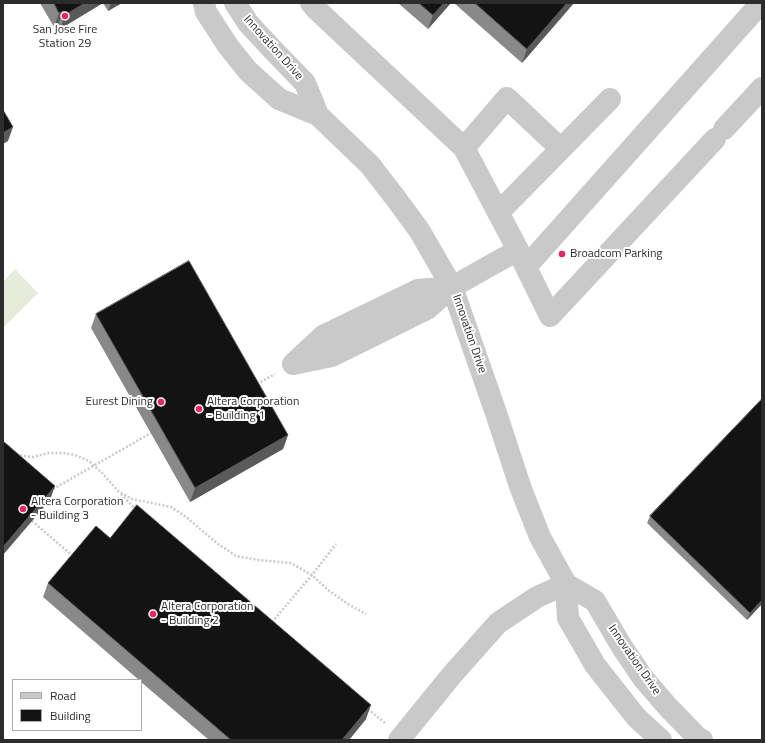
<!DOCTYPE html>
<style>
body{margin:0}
#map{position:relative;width:765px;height:743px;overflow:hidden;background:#fff;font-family:"Titillium Web",sans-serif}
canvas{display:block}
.frame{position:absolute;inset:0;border:4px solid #2c2c2c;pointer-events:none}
.legend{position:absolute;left:12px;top:679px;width:130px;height:52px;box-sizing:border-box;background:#fff;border:1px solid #ababab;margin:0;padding:5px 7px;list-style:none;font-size:12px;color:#2c2c2c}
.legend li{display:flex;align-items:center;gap:8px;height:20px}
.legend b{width:20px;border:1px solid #ababab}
</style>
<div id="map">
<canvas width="765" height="743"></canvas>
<div class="frame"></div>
<ul class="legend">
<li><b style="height:5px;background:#c9c9c9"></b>Road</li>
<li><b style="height:11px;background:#131313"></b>Building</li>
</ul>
</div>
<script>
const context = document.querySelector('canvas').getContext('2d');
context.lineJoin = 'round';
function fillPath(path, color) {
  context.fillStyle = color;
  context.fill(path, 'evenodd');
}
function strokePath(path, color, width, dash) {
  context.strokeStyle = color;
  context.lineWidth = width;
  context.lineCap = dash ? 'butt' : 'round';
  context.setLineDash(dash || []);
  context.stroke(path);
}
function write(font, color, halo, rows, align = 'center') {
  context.font = font + ' "Titillium Web",sans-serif';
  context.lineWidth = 4;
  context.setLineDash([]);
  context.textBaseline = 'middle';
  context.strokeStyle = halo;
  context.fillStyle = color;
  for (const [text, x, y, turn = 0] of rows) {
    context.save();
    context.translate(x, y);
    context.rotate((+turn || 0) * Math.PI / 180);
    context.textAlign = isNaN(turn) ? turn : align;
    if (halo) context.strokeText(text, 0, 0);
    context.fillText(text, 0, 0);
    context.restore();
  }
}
fillPath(new Path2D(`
 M15 269 38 293 3 328V282Z`), '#e7ebd9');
strokePath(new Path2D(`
 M257 384 275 374
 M16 455 33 457 49 453H63L75 455 89 461 102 473 118 491 132 499 171 507 186 517 218 544 236 556 259 560 291 563 312 575 328 590 348 604 366 614
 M121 494 137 511
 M32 521 74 557
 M272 622 312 575 336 544
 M368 709 386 724`), '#c9c9c9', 2.5, [2, 2]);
strokePath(new Path2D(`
 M204 3 206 12 228 46 248 71 279 99 318 115 370 165 397 200 419 230 452 287 496 413 521 489 540 537 566 584 568 618 595 665 636 717 661 740
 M235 3 248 23 273 50 305 83 318 115
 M724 129 762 88
 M464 148 507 98 561 149
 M498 213 610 99
 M519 253 550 316 715 139
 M526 267 761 3
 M293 364 332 356 427 309 452 287 518 250 464 148 315 8 311 3
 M293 364 323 336 418 290 452 287
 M566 584 595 601 622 647 643 678 667 706 697 737 702 740
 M399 740 451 676 498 623 537 597 566 584`), '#c9c9c9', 22);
strokePath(new Path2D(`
 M53 489 151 433`), '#c9c9c9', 2.5, [2, 2]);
fillPath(new Path2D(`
 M40 3H122L108 11 103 3 60 29 58 25 54 27Z
 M398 3H451L428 29Z
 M454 3H574L522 63Z
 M96 314 288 435 283 449 190 502 91 328Z
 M650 516 762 604 747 620 647 523Z
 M110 538 366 719 349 740H209L141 682V680H139L43 597 48 583Z`), '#898989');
fillPath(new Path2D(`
 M85 3H103L60 29 65 15Z
 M111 3H122L108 11Z
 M444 3H451L428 29 433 15Z
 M567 3H574L522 63 527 49Z
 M63 11 58 25 54 27 59 13Z
 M13 127 8 141 3 144V133Z
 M288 435 283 449 190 502 195 488Z
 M55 486 50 500 3 555V549L4 546Z
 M762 600V604L747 620 750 613Z
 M371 705 366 719 349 740H342Z`), '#5a5a5a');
const building = new Path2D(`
 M54 3H85L65 15 63 11 59 13Z
 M419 3H444L433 15Z
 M475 3H567L527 49Z
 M3 110 13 127 3 133Z
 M189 261 288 435 195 488 96 314Z
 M762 399V600L750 613 650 516Z
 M3 441 55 486 4 546 3 545Z
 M137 505 371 705 342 740H231L48 583 96 526 110 538Z`);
fillPath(building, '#131313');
strokePath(building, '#5a5a5a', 1);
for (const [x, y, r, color] of [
 [65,16,4,"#ec2660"],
 [562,254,4,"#ec2660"],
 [161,402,4,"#ec2660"],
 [199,409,4,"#ec2660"],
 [23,509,4,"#ec2660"],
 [153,614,4,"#ec2660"]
]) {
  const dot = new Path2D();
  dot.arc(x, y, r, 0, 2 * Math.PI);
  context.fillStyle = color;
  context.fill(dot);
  strokePath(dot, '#fff', 1.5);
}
write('12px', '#2c2c2c', '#fff', [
 ["San Jose Fire",65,30,"center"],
 ["Station 29",65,44,"center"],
 ["Broadcom Parking",570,254],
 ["Eurest Dining",153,402,"right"],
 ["Altera Corporation",207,402],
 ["- Building 1",207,416],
 ["Altera Corporation",31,502],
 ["- Building 3",31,516],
 ["Altera Corporation",161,607],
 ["- Building 2",161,621]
], 'left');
write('12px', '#2c2c2c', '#fff', [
 ["Innovation Drive",273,48,48],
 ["Innovation Drive",469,334,71],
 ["Innovation Drive",634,660,55]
]);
</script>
